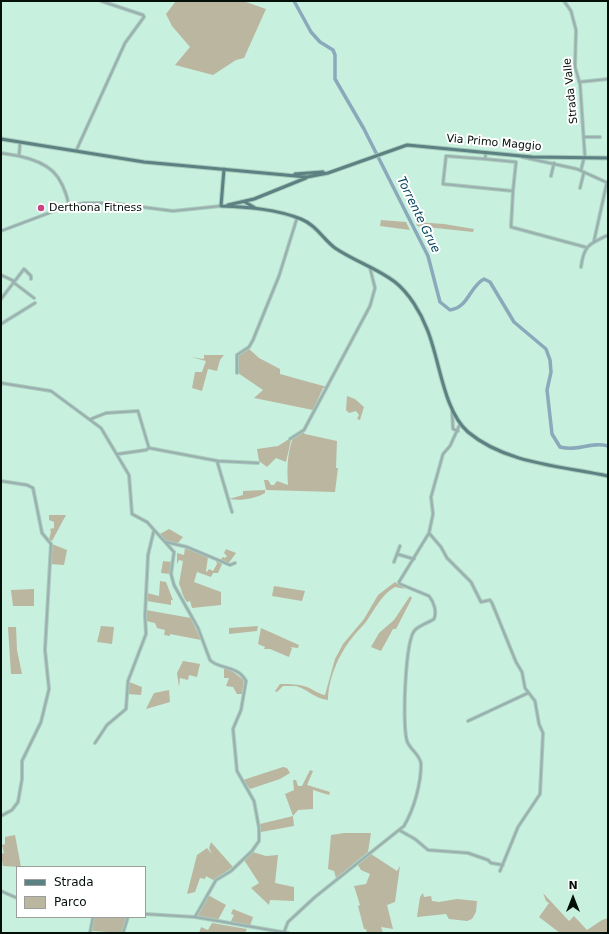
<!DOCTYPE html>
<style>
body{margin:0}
#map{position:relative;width:609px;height:934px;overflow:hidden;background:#c8f0de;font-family:"DejaVu Sans",sans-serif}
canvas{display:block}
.frame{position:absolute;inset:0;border:2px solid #03100a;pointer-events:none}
.legend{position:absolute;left:16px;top:866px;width:130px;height:52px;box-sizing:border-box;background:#fff;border:1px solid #9a9f9d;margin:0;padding:5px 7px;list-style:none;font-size:12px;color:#03100a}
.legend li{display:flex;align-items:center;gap:8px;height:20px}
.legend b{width:20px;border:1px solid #9a9f9d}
.north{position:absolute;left:553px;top:878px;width:40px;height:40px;-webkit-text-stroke:3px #fff;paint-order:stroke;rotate:0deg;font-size:11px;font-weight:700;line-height:16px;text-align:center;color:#03100a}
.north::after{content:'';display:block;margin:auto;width:14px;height:18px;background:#03100a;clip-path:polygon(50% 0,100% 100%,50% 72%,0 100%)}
</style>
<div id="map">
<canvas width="609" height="934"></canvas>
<div class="frame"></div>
<ul class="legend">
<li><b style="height:5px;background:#5c8183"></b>Strada</li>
<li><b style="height:11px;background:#bbb6a0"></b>Parco</li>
</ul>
<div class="north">N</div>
</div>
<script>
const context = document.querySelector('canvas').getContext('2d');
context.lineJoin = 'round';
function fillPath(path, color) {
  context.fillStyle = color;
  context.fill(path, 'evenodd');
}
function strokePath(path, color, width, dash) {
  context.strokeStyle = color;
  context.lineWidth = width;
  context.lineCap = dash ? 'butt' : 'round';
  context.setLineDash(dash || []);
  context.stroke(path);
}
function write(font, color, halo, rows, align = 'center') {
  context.font = font + ' "DejaVu Sans",sans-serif';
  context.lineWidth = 4;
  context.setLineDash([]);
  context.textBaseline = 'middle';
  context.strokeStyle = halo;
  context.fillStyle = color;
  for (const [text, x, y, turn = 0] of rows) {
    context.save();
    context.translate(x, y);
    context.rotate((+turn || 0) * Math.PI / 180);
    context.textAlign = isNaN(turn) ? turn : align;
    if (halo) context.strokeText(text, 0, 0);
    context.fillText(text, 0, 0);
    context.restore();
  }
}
fillPath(new Path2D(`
 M176 1H243L266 9 244 58 236 60 213 75 175 65 190 47 172 26 166 14Z
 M381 220 406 222 410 230 380 226Z
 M416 222 444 224 474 229 473 232 417 226Z
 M248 348 259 358 280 369V374L327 387 323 388 313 410 254 398 263 390 238 373 239 356Z
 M204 355H224L220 360 217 371 208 369 202 391 192 388 195 372H202L206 361 191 357 204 359Z
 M347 396 355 399 364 407 360 420 357 419 359 415 356 411 349 413 346 410Z
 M303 432 305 434 337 441 336 468H338L335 492 266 490 264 480H268L271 485H274L277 481 288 485C287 468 287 454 293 438Z
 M289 439 291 440 286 462 276 458 267 467 259 461 257 449 278 446Z
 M265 490V493C255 499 240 501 229 499L243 495V491Z
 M49 515H66L52 541 49 539 51 532 50 529 54 528V522L49 520Z
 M169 529 183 537 177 544 166 541 160 534Z
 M52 544 67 550 64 565 50 564Z
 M185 548 208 557 206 571 207 572 209 569 213 571 217 564 216 561 222 564 218 573H213L211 577 197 572 194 582 221 592V605L192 608 190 601 187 602C182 596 182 590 179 584L183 561 179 560 177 564V553L184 555Z
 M226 549 236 553 228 564 220 560 223 557 225 558 227 556 224 553Z
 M163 561 172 562 170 574 161 573Z
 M160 581 166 582 173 600H171V605L147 601V593L159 596Z
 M395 582 405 589 395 587C381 595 375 609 366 622 362 627 356 632 352 638 339 654 328 679 328 700 313 698 308 689 296 686 292 686 287 686 283 686L277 692 275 691 280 684C290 684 298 684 307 687 313 689 318 694 325 695L335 659 343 644 364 619 378 595Z
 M274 586 305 591 302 601 272 596Z
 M34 589V606H13L11 590Z
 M410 596 412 598 396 629H393L381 651 371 647 379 633 394 620Z
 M146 610 191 618 201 640 170 634V636L164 635 165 630 157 628 155 623 146 621Z
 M101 626 114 627 112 644 97 642Z
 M258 626 257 631 229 634V628Z
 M8 627H16L17 650 22 674H11Z
 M261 628 299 645 298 648 290 647 292 648 289 657 270 649H264L265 647 258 644Z
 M183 661 200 664 197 677 189 675 188 680 180 678 179 687 177 673Z
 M224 667 232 671 244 680 242 694H237L233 687 226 686 229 678H224Z
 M129 682 142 687 141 695 128 694Z
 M169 690 170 702 146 709 154 693Z
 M283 767 287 768 290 773 280 779 250 789 243 780Z
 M310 770 313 771 307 785 330 792 329 795 313 790V809L298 810 293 816 294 826 261 832 260 824 293 816 285 794 294 790 293 780H296L298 786H302Z
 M344 833H371L368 852 336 878 334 871 328 869 331 835Z
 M15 835 21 867 3 866 1 854 4 853 2 845 5 844V837Z
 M211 842 233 867 213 880 206 876 205 879 200 878 195 892 187 894 197 855 207 848 212 854 209 848Z
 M253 852 266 856 278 855 275 883 294 887V901L270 900 269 905 251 888 259 883 244 860Z
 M371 854 397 871 400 866 395 902 387 905 393 929 381 927 383 933H367L366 929H364L358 906 360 905 354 886 366 884 370 874 361 870 358 865Z
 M423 893 424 897 431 896 432 901 439 902 457 899 477 901 476 912 472 919 467 921 449 919 446 914 417 917 420 897Z
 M543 893 569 921 574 916 587 930 602 920 608 918V933H560L539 917 549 903 546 901Z
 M208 895 226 905 218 920 198 916Z
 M233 909 253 917 250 926 230 923 234 915 231 914Z
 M94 917H127L123 933 92 931Z
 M212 923 247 929 245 933H199L201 927 208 930Z`), '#bbb6a0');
strokePath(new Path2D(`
 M294 1 311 32 320 42 333 50 335 55V79L364 129 428 256 440 302 450 310C469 307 469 287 484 279L490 282 514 322 546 349 550 360 551 372 547 390 552 434 560 447C578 452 591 441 608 446`), '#8aa9bb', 3.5);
const minor = new Path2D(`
 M564 1 571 11 576 30 575 67 580 84 585 158
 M579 82 608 79
 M584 137H600
 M20 144 19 156C50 163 62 174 69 205
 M76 151 125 43 144 17 143 15 101 1
 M1 153 19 156
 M522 157 577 169 608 183
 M485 159 516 162 513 191 443 184 446 156 485 159 486 152
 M581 170 584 158
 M551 176 554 163
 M580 188 584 172
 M513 191 511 227 585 247
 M1 231 65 207 84 203H111L173 211 221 206
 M594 241 607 182
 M581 267C584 245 589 244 608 235
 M1 275 14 281
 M13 282 34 298
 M1 299 24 269 31 276V279
 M1 324 35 303
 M237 373V355L249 347 253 340 279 276 297 218
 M1 383 51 391 101 428 129 475 132 514 147 522 174 552 171 574 174 585 198 628 210 660C217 669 238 665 246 681L241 710 233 729 237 771 254 801 259 828V841L252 851 231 871 216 880 195 917
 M452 411 453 429 458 431
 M91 419 106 413 138 411 149 448 218 461 258 463
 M460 424 450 446 443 454 431 497 433 514 429 533 441 547 447 558 471 582 481 602 490 600 492 603 516 662 522 672 525 688 535 701 539 724 543 733 540 794 518 827 500 871
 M290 439 304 430 370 306 375 288 370 268
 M118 454 146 450 149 448
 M217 461 232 512
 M1 481 27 485 33 488 42 533 51 544 45 650 49 689 41 722 22 761V779L18 802 12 810 1 816
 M166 542 187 547 230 565 235 563
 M397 554 400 546
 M394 562 397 554 414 559
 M468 721 528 693
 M95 743 107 725 126 709 128 681 146 634 145 616 148 555 154 530
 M399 830 415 839 428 850 468 853 488 860 491 863 503 865
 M1 891 17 898
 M145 914 195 917 288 933
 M284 932 288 922 315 897 404 826C414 809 421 784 421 764 420 754 410 750 407 741 402 726 405 640 415 630 420 625 428 623 434 619 437 612 434 602 429 596L400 584 399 582 429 533
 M90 933 93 917
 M123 933 128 917`);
const major = new Path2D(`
 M1 139 144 162 307 177 328 173 407 145 532 157 608 158
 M295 174 323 172
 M245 202 255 208
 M228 205 254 199 306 178
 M221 206C247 207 276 209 301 219 316 225 323 239 335 248 354 261 377 268 395 282 409 293 421 313 427 329 440 360 443 410 468 432 506 464 562 466 608 476
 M221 206 224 169`);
strokePath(minor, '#a8ccbc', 4);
strokePath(major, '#a8ccbc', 5);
strokePath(minor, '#9bafb0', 2);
strokePath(major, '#5c8183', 3);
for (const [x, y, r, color] of [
 [41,208,4,"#c94385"]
]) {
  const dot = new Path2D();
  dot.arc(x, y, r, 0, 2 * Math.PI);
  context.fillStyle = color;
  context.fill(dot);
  strokePath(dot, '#fff', 1.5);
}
write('11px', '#03100a', '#fff', [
 ["Strada Valle",571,91,-96],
 ["Via Primo Maggio",494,143,5]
]);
write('11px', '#03100a', '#fff', [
 ["Derthona Fitness",49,208]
], 'left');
write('italic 12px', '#04425d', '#fff', [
 ["Torrente Grue",418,215,64]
]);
</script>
